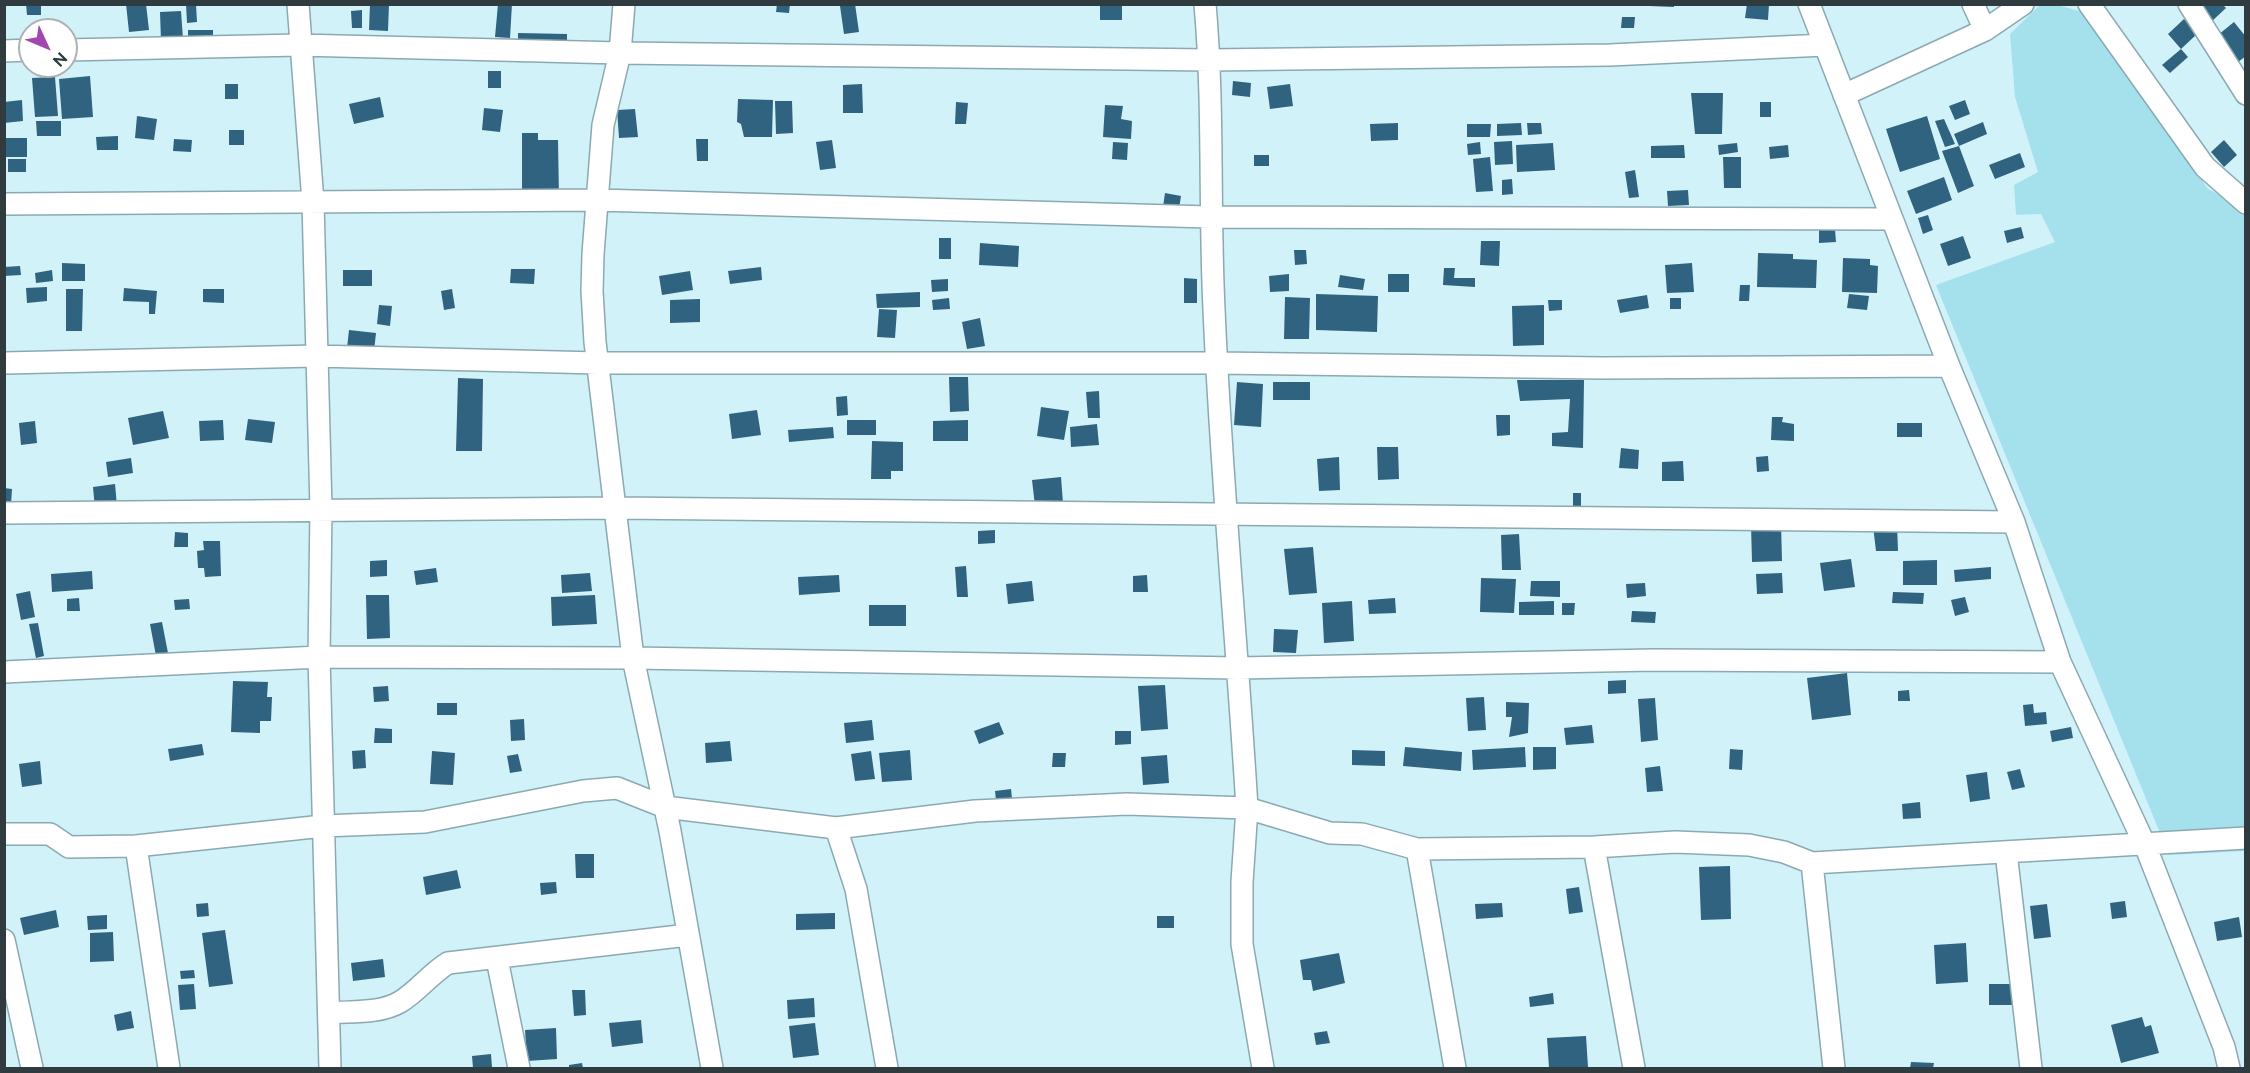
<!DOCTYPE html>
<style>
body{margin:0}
#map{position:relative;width:2250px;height:1073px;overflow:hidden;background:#d2f2fa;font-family:Raleway,sans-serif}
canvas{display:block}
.frame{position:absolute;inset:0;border:6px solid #2f3b3e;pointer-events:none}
.north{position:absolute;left:18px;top:18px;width:60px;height:60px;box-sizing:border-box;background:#fff;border:2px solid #acb1b2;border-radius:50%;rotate:134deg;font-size:16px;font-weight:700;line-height:24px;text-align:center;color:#2f3b3e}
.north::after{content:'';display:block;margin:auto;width:21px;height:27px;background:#a346b0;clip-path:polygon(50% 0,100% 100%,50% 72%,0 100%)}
</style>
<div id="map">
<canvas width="2250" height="1073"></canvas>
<div class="frame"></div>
<div class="north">N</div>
</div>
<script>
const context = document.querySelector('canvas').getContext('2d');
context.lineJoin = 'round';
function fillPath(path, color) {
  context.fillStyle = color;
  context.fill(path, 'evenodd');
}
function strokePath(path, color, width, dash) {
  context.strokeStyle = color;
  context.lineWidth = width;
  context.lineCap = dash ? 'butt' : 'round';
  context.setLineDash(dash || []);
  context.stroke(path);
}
fillPath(new Path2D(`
 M2040 5H2057L2083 12 2208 189 2245 208V851L2169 855 1936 285 2055 242 2041 214 2016 215 2014 185 2038 172 2015 97 2010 34Z`), '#a5e0ed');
fillPath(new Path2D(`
 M26 4H41V15H27Z
 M126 4H146L149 30 129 32Z
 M186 4H196L197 22 187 23Z
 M370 4H389L388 31 369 30Z
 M498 4H512L510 38 495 37Z
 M777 4H790L789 13 776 12Z
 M855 4 859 32 844 34 840 6Z
 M1100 4H1122V20H1100Z
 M1649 4H1674V7L1649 6Z
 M1747 4H1769L1768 20 1745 18Z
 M2196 4H2222L2226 8 2210 23Z
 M362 10V28H352L351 11Z
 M181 11 183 39 161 41 160 12Z
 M1622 17H1635L1634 28H1621Z
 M2184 19 2197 34 2181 49 2168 34Z
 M2234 22 2246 37V56L2238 62 2218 35Z
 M188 30H213V46L188 45Z
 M518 33 567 34V46L518 45Z
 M2181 49 2188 57 2170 73 2162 65Z
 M488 71H501V88H488Z
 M90 76 93 117 62 119 59 79Z
 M55 77 58 116 35 117 32 78Z
 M1233 81 1251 83 1250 97 1232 95Z
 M225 84H238V99H225Z
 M862 84 863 113H843V85Z
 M1290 84 1293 106 1270 109 1267 87Z
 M1691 93H1723L1722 134H1695Z
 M380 97 384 117 354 124 349 104Z
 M738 99 773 100 772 137H744L741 124 737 122Z
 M22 100 23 121 4 123V102Z
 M1965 100 1970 114 1955 120 1949 106Z
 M775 101H792L793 133 776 134Z
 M956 102 968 103 966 124H955Z
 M1760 102H1771V117H1760Z
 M1105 105 1123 106 1121 119 1132 121 1131 139 1103 137Z
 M484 108 503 110 500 132 482 130Z
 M635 109 638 137 619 138 617 110Z
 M137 116 157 119 154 140 135 138Z
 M1927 116 1940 159 1900 172 1886 129Z
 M1944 119 1955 144 1945 147 1935 121Z
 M36 121H61V136H37Z
 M1983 122 1987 134 1959 146 1954 134Z
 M1398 123V140L1371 141 1370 124Z
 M1521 123 1522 135 1497 136V124Z
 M1527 123H1541L1542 134 1528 135Z
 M1467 124H1491L1490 137H1467Z
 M229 130H244V145H229Z
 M522 133H538V140H558L559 198H522Z
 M118 136V150H97L96 137Z
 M4 138H27V157H4Z
 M174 139 192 140 191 152 173 151Z
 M696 139H708V161H697Z
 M832 140 836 168 820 170 816 142Z
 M2224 140 2237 155 2224 167 2211 152Z
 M1512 141 1513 164 1495 165 1494 142Z
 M1113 142 1128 143 1127 160 1112 159Z
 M1480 142 1481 154 1468 155 1467 144Z
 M1553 143 1555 170 1517 172 1516 145Z
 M1737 143 1738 152 1719 155 1718 145Z
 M1684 145 1685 158H1651V146Z
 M1788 145 1789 157 1770 159 1769 147Z
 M1959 146 1974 186 1958 193 1942 151Z
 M2020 153 2025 167 1995 179 1989 165Z
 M1254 155H1269V166H1254Z
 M1490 157 1493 191 1476 192 1473 159Z
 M1723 157H1741V188H1724Z
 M8 159H26V172H8Z
 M1635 170 1639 197 1629 198 1625 172Z
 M1944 177 1952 200 1916 214 1907 191Z
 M1512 179 1513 194 1502 195V180Z
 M1688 190 1689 205 1668 206 1667 191Z
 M1165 193 1181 196 1179 209 1163 207Z
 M1928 215 1933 230 1923 234 1918 218Z
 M2021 227 2024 238 2007 243 2004 231Z
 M1835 229 1836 242 1819 243V230Z
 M1963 236 1971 258 1948 266 1940 244Z
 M939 238H951V259H939Z
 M1481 241H1500L1499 266 1480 265Z
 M980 243 1019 246 1018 267 979 265Z
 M1294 250H1306L1307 264 1295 265Z
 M1758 253 1793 254V259L1817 260 1816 288 1757 287Z
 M1843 258 1870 259V265L1878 266 1877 293 1842 292Z
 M62 263 85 264V281H62Z
 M1692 263 1694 292 1667 293 1665 265Z
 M20 266 21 275 4 276V267Z
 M761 267 762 280 730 284 728 271Z
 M1444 268H1455L1454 278H1475V287L1443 285Z
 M511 269H535L534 284 510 283Z
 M52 270 53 281 36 283 35 273Z
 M343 270H372V286H343Z
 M690 271 693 290 662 295 659 276Z
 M1289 274V291L1270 292 1269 276Z
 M1388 274H1409V292H1388Z
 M1340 275 1365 279 1363 290 1338 287Z
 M1184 278 1197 279V303H1184Z
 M948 279V291L932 292 931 280Z
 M1740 285H1750L1749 301H1739Z
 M47 287V301L27 303 26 288Z
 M124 288 157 291 155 314H149V302L123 301Z
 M66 289H83L82 331H66Z
 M203 289H224V303L203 302Z
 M452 289 455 308 444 310 441 291Z
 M920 292V307L877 308 876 294Z
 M1316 294 1378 296 1377 332 1316 330Z
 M1849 294 1869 296 1867 310 1847 308Z
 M1647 295 1649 308 1620 313 1617 300Z
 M1285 297 1310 298 1309 339H1284Z
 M949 298 950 309 933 310 932 300Z
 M1670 298H1681V309H1670Z
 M700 299V322L670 323V300Z
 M1548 300H1562V310L1549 311Z
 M379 305 392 306 390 326 377 324Z
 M1544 305V345L1513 346 1512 306Z
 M879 309 897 310 895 338 877 337Z
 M980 318 985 346 967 349 962 322Z
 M349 330 376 333 374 351 347 348Z
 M949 377H968L969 411 950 412Z
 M458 378 483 379 482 451H456Z
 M1517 380H1584L1583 448 1552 446V433L1568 432 1570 399 1520 401Z
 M1237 382 1263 384 1261 427 1234 425Z
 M1273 382H1310V400H1273Z
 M1099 391 1100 418H1088L1086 392Z
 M847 396 848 415 837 416 836 397Z
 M1041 407 1069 411 1064 440 1037 436Z
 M757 410 761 435 732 439 729 414Z
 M163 411 169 438 133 445 128 418Z
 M1496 415H1510V435L1497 436Z
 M1772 417H1783L1782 422 1794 424V441L1771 440Z
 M248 419 275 422 272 443 245 440Z
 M223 420 224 440 200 441 199 421Z
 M847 420H876V435H847Z
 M968 420V441H933V421Z
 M35 421 37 443 21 445 19 423Z
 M1897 423H1922V437H1897Z
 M1097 424 1099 445 1071 447 1070 427Z
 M833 427 834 438 789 442 788 430Z
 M872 441 903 442V471H891V479H871Z
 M1377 447H1398L1399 479 1378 480Z
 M1621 448 1639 450 1638 469 1619 468Z
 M1768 456 1769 471 1757 472 1756 457Z
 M1339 457 1340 490 1319 491 1317 459Z
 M131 458 133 473 108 477 106 462Z
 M1683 461 1684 481H1662V462Z
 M1061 477 1063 503 1035 506 1032 480Z
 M115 484 117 506 95 509 93 487Z
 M4 488 12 489 11 505H4Z
 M1573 493H1581V508H1573Z
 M1781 523 1782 561 1752 562 1751 524Z
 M1897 524 1898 551H1876L1873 526Z
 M995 530V543L978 544V531Z
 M175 532 188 533V547H174Z
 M1519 534 1521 570H1502L1501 535Z
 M203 541H220L221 576 205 577 204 568H198L197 551 204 550Z
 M1313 547 1317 593 1289 595 1284 549Z
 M1851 559 1855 587 1824 591 1820 563Z
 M387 560V576L370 577V561Z
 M1937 560V585H1903V561Z
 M966 566 968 597H957L955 567Z
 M1991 567V579L1955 582 1954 570Z
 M436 568 438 582 416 585 414 571Z
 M92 571 93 589 52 592 51 574Z
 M590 573 592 591 562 593 561 575Z
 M1782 573 1783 593 1757 594 1756 574Z
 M839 575 840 592 799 595 798 577Z
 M1147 575 1148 592H1133V576Z
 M1481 578 1516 579 1514 613 1480 612Z
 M1032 581 1034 601 1008 604 1006 584Z
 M1531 581H1560V597L1530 596Z
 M1645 583 1646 596 1627 598 1626 584Z
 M30 591 35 617 21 620 16 594Z
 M1893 592 1924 593 1923 604 1892 603Z
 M366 595H389L390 638 367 639Z
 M595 595 597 624 552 626 551 597Z
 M1965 597 1969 612 1955 616 1951 600Z
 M79 598 80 611H67V599Z
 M1395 598 1396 613 1369 614 1368 600Z
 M189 599 190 609 175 610 174 600Z
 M1352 601 1354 641 1324 643 1322 603Z
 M1554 601V615H1519V602Z
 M1562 603H1575L1574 615H1562Z
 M869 605H906V626H869Z
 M1632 611 1656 612 1655 623 1631 622Z
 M162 622 168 653 156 656 150 624Z
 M38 623 44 656 36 658 29 624Z
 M1274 629 1298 630 1296 653 1273 652Z
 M1847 673 1851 715 1812 720 1807 678Z
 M1626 680V693L1608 694V681Z
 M233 681 268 682 267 697H272L271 721H260V733L231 732Z
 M1165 685 1168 729 1141 731 1138 686Z
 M388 686 389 701 374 702 373 687Z
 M1909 690 1910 701H1898V691Z
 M1484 697 1486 730 1468 731 1466 698Z
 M1655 698 1658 740 1641 742 1638 699Z
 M1506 702 1529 703 1528 733 1509 737 1512 717H1506Z
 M437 703H457V715H437Z
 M2033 704 2034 713 2046 712 2047 724 2025 726 2023 705Z
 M524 719 525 740 511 741 510 720Z
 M872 720 874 740 846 743 844 723Z
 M999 722 1004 734 979 744 974 731Z
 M1592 725 1594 743 1566 745 1564 728Z
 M2071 727 2073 738 2052 742 2050 731Z
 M375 728 392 729V743H374Z
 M1115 731H1131V744L1115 745Z
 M730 741 732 761 706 763 705 743Z
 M202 744 204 755 170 761 168 749Z
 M1405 747 1462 752 1461 771 1403 766Z
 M1525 747 1526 767 1473 770 1472 750Z
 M1533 747H1556V769L1533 770Z
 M1730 749 1743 750 1742 770 1729 769Z
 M365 750 366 768 353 769 352 751Z
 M910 750 912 780 882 782 879 753Z
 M1352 750 1385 751V766L1352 765Z
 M432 751 455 753 453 785 430 784Z
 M871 751 875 779 855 781 851 754Z
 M1053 753H1066L1065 767H1052Z
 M518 754 522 771 510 773 507 756Z
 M1167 755 1169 783 1143 785 1141 757Z
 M40 761 42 784 22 787 19 764Z
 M1660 766 1663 791 1647 792 1645 768Z
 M2020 769 2025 787 2012 790 2007 772Z
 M1987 772 1990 799 1970 802 1966 775Z
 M1011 789 1013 808 997 810 995 791Z
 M1920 802 1921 818 1903 819 1902 804Z
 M575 854H594V878H576Z
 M1730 866 1731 919 1701 920 1699 867Z
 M457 870 461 888 426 895 423 877Z
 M556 882 557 893 541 895 540 883Z
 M1579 887 1583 912 1569 914 1566 889Z
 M2125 901 2127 917 2112 919 2110 903Z
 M208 903 209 916 197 917 196 904Z
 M1502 903 1503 917 1476 919 1475 904Z
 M2047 904 2051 937 2034 939 2030 906Z
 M56 910 59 927 24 935 20 918Z
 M835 913V929L796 930V914Z
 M107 915V929L88 930 87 916Z
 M1157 916H1174V928H1157Z
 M2239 917 2242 937 2217 941 2214 922Z
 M225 930 233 984 209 987 202 933Z
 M113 932 114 961 90 962V933Z
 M1966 943 1968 982 1936 984 1934 945Z
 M1339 953 1345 983 1313 991 1311 980H1303L1300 960Z
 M383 959 385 977 353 981 351 963Z
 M194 970 195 978 181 979 180 971Z
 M194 984 196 1009 180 1010 178 985Z
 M1989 984H2017V1005H1989Z
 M572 990H585L586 1015 574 1016Z
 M1553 993 1554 1004 1530 1007 1529 997Z
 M814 998 815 1017 788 1019 787 1000Z
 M131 1011 134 1028 117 1031 114 1015Z
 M2142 1017 2145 1027 2151 1025 2159 1053 2121 1063 2111 1025Z
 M641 1020 643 1043 612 1047 609 1023Z
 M815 1023 819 1055 793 1058 789 1026Z
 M556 1028 557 1059 527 1061 525 1030Z
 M1327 1031 1330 1043 1316 1045 1314 1033Z
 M1586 1036 1588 1067 1549 1068 1547 1038Z
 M491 1054 492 1067 473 1068 472 1056Z
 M1911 1062 1934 1063 1933 1068H1910Z
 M582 1063 583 1068H569V1065Z`), '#2f637f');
const minor = new Path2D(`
 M298 4 313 202 321 509 319 657 330 1068
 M624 4 620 53 603 125 593 254 592 291 595 342 633 658 670 831 712 1068
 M1205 4C1214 105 1209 208 1214 309 1221 476 1237 642 1247 808L1242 882V944L1263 1068
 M1809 4 1949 366 2014 522 2060 662 2145 845 2224 1047 2229 1068
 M1973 4 1985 30
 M2089 4 2205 167 2246 203
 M2189 4 2246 94
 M66 50 299 45 620 53 1210 60 1610 55 1825 45
 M4 51 30 50
 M1844 95 1985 30 2023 4
 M4 204 598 200 1209 217 1892 219
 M4 363 316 356 598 363H1216L1603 368 1949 366
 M4 513 616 508 2014 522
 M4 672 319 657 633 658 1238 668 1653 660 2060 662
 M836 828 856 889 887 1068
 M4 834H50L69 847 136 846 323 826 425 822 583 791 617 788 665 807 836 828 975 811 1127 804 1247 808 1330 833 1362 834 1417 849 1594 847 1675 842 1749 845 1784 852 1812 863 2246 838
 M136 846 169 1068
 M1594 847 1634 1068
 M1417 849 1455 1068
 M2006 852 2031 1068
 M1812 863 1834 1068
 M4 940 32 1068
 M497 959 519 1068
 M329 1013C352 1011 379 1014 400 1002 417 992 430 974 448 963L688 935`);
strokePath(minor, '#8ba9b1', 24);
strokePath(minor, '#fff', 21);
</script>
